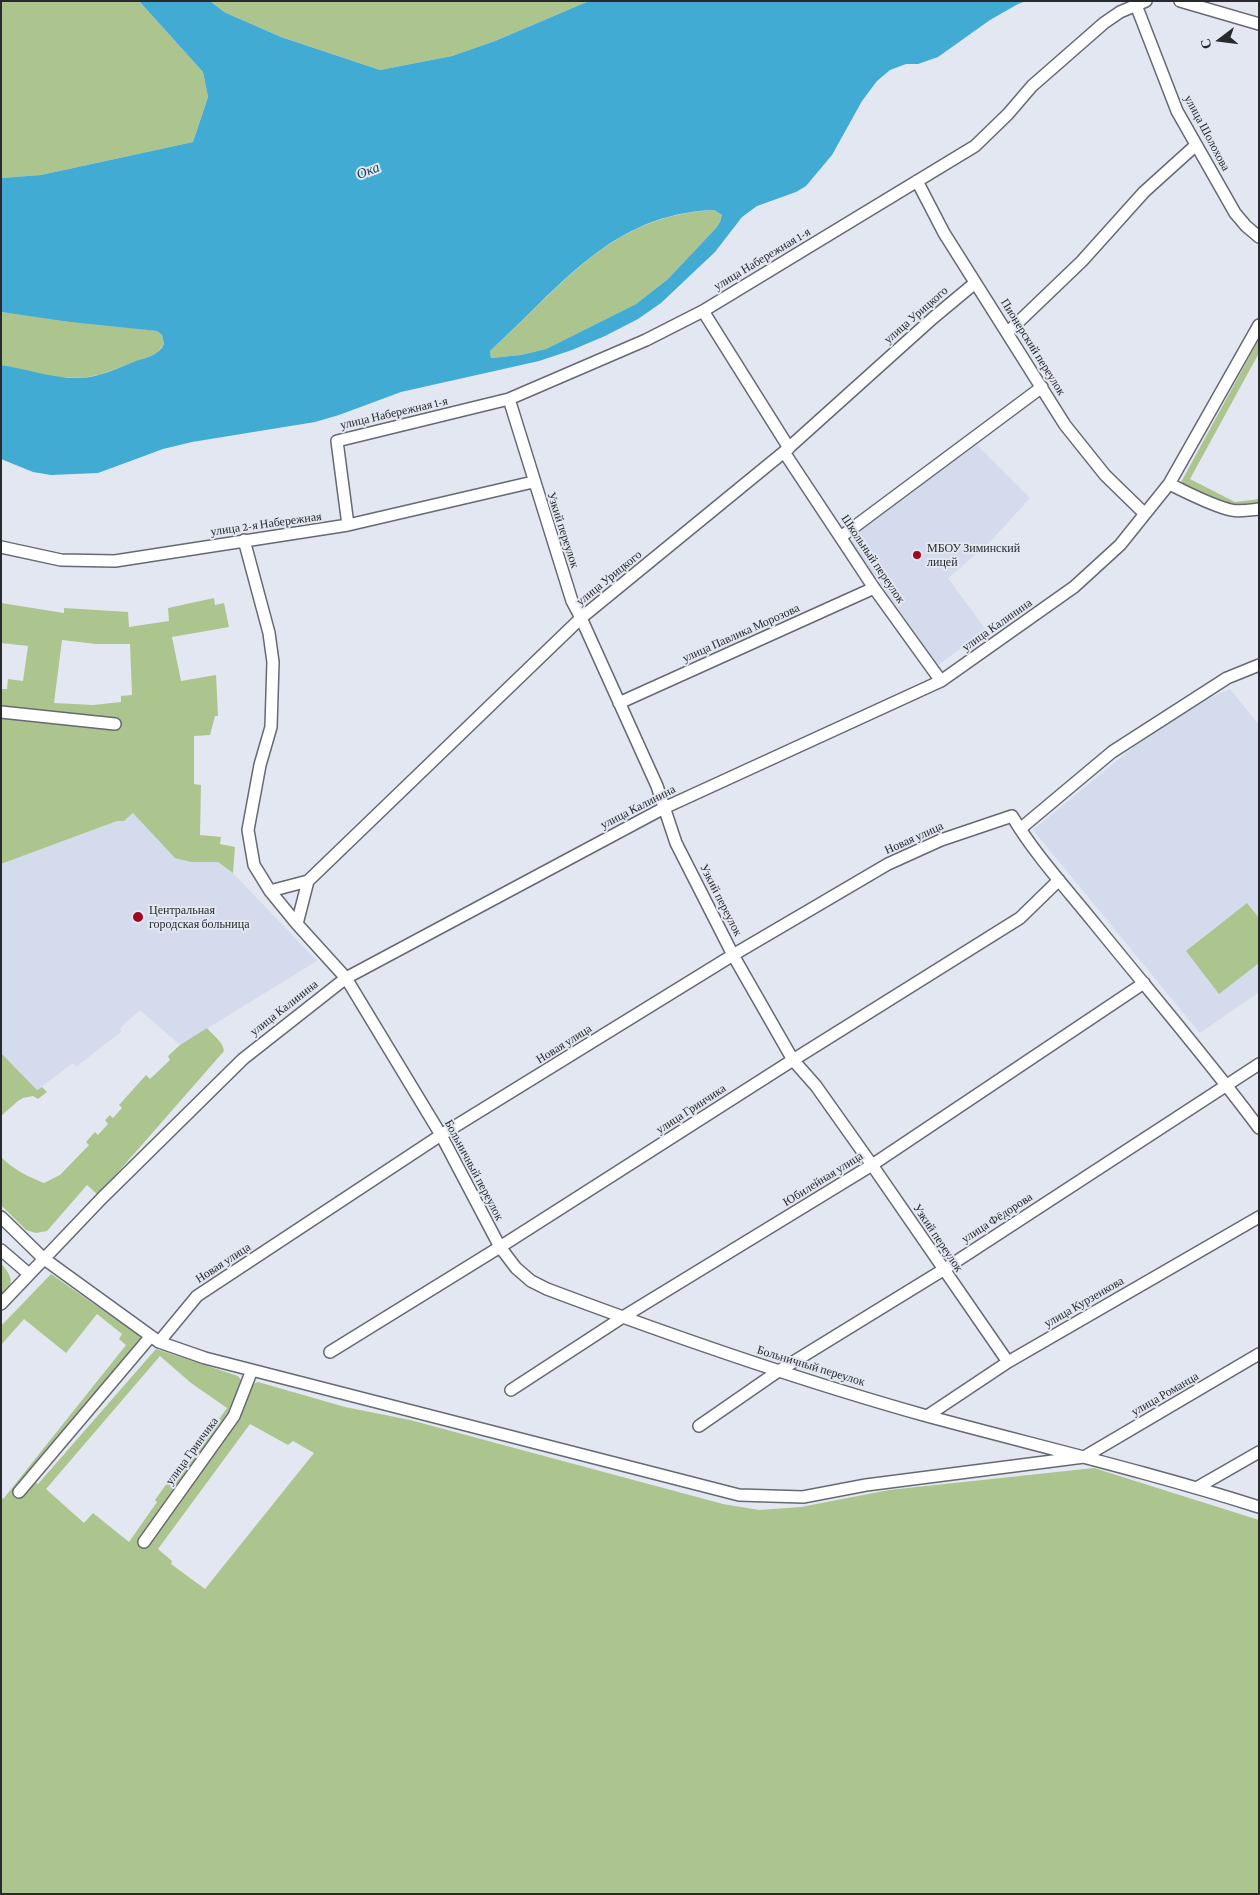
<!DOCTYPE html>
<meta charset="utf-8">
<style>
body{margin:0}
#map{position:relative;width:1260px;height:1895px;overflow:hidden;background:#e2e7f1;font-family:"Crimson Pro",serif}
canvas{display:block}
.frame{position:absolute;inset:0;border:2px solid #282a2d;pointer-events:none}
.north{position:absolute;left:1195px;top:15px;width:50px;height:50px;-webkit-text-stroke:4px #e2e7f1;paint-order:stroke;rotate:255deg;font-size:14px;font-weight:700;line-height:20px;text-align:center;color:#282a2d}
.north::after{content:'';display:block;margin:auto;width:18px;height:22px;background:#282a2d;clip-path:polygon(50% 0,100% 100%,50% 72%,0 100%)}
</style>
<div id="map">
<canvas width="1260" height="1895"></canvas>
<div class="frame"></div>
<div class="north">С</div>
</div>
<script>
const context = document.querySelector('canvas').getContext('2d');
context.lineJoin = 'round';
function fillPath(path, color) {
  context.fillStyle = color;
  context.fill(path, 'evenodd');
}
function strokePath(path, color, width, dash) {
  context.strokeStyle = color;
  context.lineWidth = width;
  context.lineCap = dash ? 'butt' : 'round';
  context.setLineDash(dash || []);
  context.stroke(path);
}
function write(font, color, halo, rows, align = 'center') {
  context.font = font + ' "Crimson Pro",serif';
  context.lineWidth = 4;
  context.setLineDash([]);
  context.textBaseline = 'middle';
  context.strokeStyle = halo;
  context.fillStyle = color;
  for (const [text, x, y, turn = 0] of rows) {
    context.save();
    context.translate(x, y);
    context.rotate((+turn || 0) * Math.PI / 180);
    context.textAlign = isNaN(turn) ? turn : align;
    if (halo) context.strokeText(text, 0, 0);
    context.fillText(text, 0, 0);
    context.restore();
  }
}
fillPath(new Path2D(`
 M975 443 1030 498 988 544 948 578 986 630 938 665 852 544 854 532Z
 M1230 689 1259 725V992L1200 1033 1033 830 1131 749 1200 702Z
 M133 813 191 862H218L233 873 317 961 180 1045 140 1010 119 1029 122 1031 76 1067 73 1063 37 1090 1 1053V864L117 821H124Z`), '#d4dbec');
fillPath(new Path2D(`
 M1 1H139L203 72 208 97 193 142 41 175 1 178Z
 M210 1H589L495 41 452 56 380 70 281 37 224 12Z
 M714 210 722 215 720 222 716 228 668 279 636 304 546 349 521 355 491 358 490 351C561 288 609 215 714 210Z
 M1 312 157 331 162 335 164 344 157 353 146 358 99 375 82 378 54 377 1 365Z
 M1259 339V353L1190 479 1235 502 1259 499V503L1234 505 1180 484Z
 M214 598 215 605 224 603 229 627 172 637 181 681 216 675 218 716H215L210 735 194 736V784L201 785 200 835 221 837 220 844 235 847 233 873 218 862H191L175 858 133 813 124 821H117L1 864V689H7L8 679 23 681 28 646 1 643V603L64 613V608L128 612 129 627 169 621 168 608ZM62 640 96 644H130L132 695 121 696V702L93 705 54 703Z
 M1247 903 1259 918V963L1219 994 1186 951Z
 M207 1028C213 1035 223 1042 224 1051L98 1195 87 1185 47 1231 36 1233 26 1230 1 1205V1157C14 1170 27 1176 44 1183L60 1175 89 1145 86 1142 95 1132 98 1135 108 1124 105 1120 110 1115 113 1118 122 1108 119 1105 146 1075 150 1079 170 1060 168 1056 180 1045Z
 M1 1053 37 1090 42 1087 47 1092 38 1099 33 1096 23 1098 18 1101 1 1116Z
 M1 1263C13 1278 15 1283 1 1297Z
 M51 1274 140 1336 141 1342 30 1479 38 1484 156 1349 238 1376 241 1380 230 1417 140 1544 146 1548 210 1460 232 1426 253 1384 258 1382 345 1407 410 1420 723 1504 759 1510 801 1507 889 1490 1094 1468 1259 1520V1894H1V1499L4 1498 126 1345 119 1339 122 1334 97 1314 66 1353 24 1319 1 1345V1326ZM160 1356 191 1383 227 1408 171 1486 167 1483 155 1500 157 1502 129 1542 93 1513 84 1523 46 1489ZM250 1424 288 1445 293 1441 314 1453 205 1589 171 1564 172 1561 158 1549Z`), '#acc58f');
fillPath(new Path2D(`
 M139 1H210L224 12 281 37 380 70 452 56 495 41 589 1H1026L1018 4 990 20 938 57 918 64H906L890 70 877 81 862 101 832 155 806 186 796 192 757 206 742 217 715 252 661 303 638 319 605 336 572 350 539 361 401 392 339 415 315 422 192 442 163 449 98 473 51 475 33 472 1 459V365C28 369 53 379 81 378 100 377 118 368 136 361 146 358 159 355 164 344L162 335 157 331 71 322 1 312V178L41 175 193 142 208 97 203 72ZM714 210 722 215 720 222 716 228 668 279 636 304 546 349 521 355 491 358 490 351C560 288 610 214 714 210Z`), '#42abd4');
const minor = new Path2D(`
 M1180 1 1259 24
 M1136 5 1177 111 1235 213 1246 226 1259 237
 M917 181 944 233 1065 425 1105 475 1145 514
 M703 311 789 448
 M1008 332 1082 261 1144 192 1196 145
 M509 399 572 601 581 618 657 786 676 843 733 955 793 1060 816 1086 872 1165 1008 1362
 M784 452 874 588 941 681
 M1169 484C1189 493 1210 505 1231 510 1240 512 1250 510 1259 509
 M348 525 337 441 509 399 646 340 703 311 975 146 1008 114 1032 86 1104 23 1120 12 1146 1
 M842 536 1042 387
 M244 540 269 633 273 662 271 727 260 765 248 830 254 865 270 891 297 924 346 978 441 1135 500 1247 516 1268 531 1281 547 1289C672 1336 798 1380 927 1416 1038 1446 1149 1472 1259 1507
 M1 547 61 560 115 561 348 525 533 482
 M619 703 874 588
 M1 712 115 724
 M1020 829 1112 752 1227 678 1259 665
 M270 891 308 881
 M297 924 308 881 581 618 784 452 933 318 975 283
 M1 1217 43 1258 159 1342 205 1358 739 1495 803 1497 866 1485 1084 1457 1259 1354
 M1 1250 29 1274
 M1 1304 102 1198 243 1059 346 978 664 808 941 681 1074 587 1120 545 1169 484 1259 325
 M159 1342 197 1296 441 1135 733 955 888 864 941 840 1012 816C1035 855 1067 889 1095 924 1150 992 1207 1058 1259 1128
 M330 1352 500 1247 793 1060 1020 918 1059 880
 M511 1390 623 1317 872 1165 1144 983
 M927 1416 1008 1362 1259 1217
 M699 1426 777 1372 943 1270 1259 1064
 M1198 1487 1259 1452
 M19 1492 151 1336
 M144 1542 234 1416 252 1370`);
strokePath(minor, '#666972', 14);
strokePath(minor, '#fff', 11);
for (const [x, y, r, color] of [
 [917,555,5,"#a3071f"],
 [138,917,6,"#a3071f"]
]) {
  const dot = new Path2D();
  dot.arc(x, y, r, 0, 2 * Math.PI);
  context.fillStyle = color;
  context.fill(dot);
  strokePath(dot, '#e2e7f1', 2);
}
write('12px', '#282a2d', '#e2e7f1', [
 ["улица Шолохова",1207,133,62],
 ["улица Набережная 1-я",762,259,-31],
 ["улица Урицкого",916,315,-41],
 ["Пионерский переулок",1033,347,58],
 ["улица Набережная 1-я",394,413,-13],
 ["улица 2-я Набережная",266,524,-8],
 ["Узкий переулок",563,530,72],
 ["Школьный переулок",873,559,56],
 ["улица Урицкого",609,578,-39],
 ["улица Калинина",997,625,-35],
 ["улица Павлика Морозова",741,633,-24],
 ["улица Калинина",638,807,-27],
 ["Новая улица",914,838,-24],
 ["Узкий переулок",721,900,63],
 ["улица Калинина",284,1008,-38],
 ["Новая улица",564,1044,-32],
 ["улица Гринчика",691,1109,-33],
 ["Больничный переулок",474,1170,62],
 ["Юбилейная улица",823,1179,-32],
 ["улица Фёдорова",997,1218,-33],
 ["Узкий переулок",938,1238,56],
 ["Новая улица",223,1263,-33],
 ["улица Курзенкова",1084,1302,-30],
 ["Больничный переулок",811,1366,17],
 ["улица Романца",1165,1394,-30],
 ["улица Гринчика",192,1451,-54]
]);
write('12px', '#282a2d', '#e2e7f1', [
 ["МБОУ Зиминский",927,548],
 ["лицей",927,562],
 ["Центральная",149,910],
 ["городская больница",149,924]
], 'left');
write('italic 14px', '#154253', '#e2e7f1', [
 ["Ока",368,171,-22]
]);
</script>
